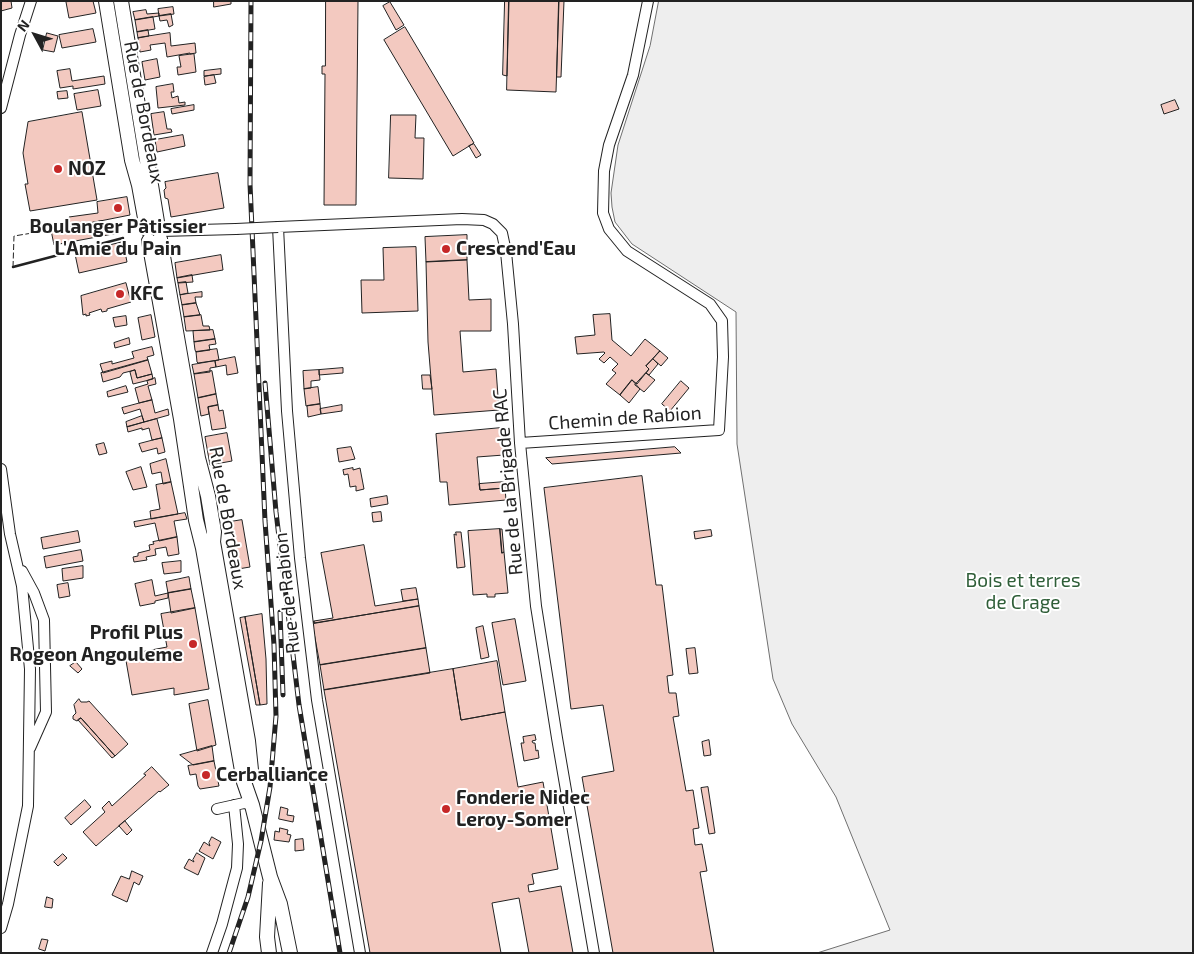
<!DOCTYPE html>
<meta charset="utf-8">
<style>
body{margin:0}
#map{position:relative;width:1194px;height:954px;overflow:hidden;background:#fff;font-family:"Exo 2",sans-serif}
canvas{display:block}
.frame{position:absolute;inset:0;border:2px solid #222;pointer-events:none}
.north{position:absolute;left:10px;top:10px;width:50px;height:50px;-webkit-text-stroke:4px #fff;paint-order:stroke;rotate:309deg;font-size:14px;font-weight:700;line-height:20px;text-align:center;color:#222}
.north::after{content:'';display:block;margin:auto;width:18px;height:22px;background:#222;clip-path:polygon(50% 0,100% 100%,50% 72%,0 100%)}
</style>
<div id="map">
<canvas width="1194" height="954"></canvas>
<div class="frame"></div>
<div class="north">N</div>
</div>
<script>
const context = document.querySelector('canvas').getContext('2d');
context.lineJoin = 'round';
function fillPath(path, color) {
  context.fillStyle = color;
  context.fill(path, 'evenodd');
}
function strokePath(path, color, width, dash) {
  context.strokeStyle = color;
  context.lineWidth = width;
  context.lineCap = dash ? 'butt' : 'round';
  context.setLineDash(dash || []);
  context.stroke(path);
}
function write(font, color, halo, rows, align = 'center') {
  context.font = font + ' "Exo 2",sans-serif';
  context.lineWidth = 4;
  context.setLineDash([]);
  context.textBaseline = 'middle';
  context.strokeStyle = halo;
  context.fillStyle = color;
  for (const [text, x, y, turn = 0] of rows) {
    context.save();
    context.translate(x, y);
    context.rotate((+turn || 0) * Math.PI / 180);
    context.textAlign = isNaN(turn) ? turn : align;
    if (halo) context.strokeText(text, 0, 0);
    context.fillText(text, 0, 0);
    context.restore();
  }
}
const green = new Path2D(`
 M659 1H1193V953H817L890 930 836 797 792 724 773 679 737 444 736 312 632 244 615 222 612 207 611 193 618 145 650 46Z`);
fillPath(green, '#eee');
strokePath(green, '#6f6f6f', 1);
const building = new Path2D(`
 M1 1H11L12 8 1 11Z
 M93 1 96 13 69 18 66 2Z
 M214 1H231V4L214 7Z
 M326 1H358L356 205H324L325 74H322V66H325Z
 M505 1H509L507 76 503 75Z
 M509 1H559L556 92 507 90Z
 M559 1H564L561 77H557Z
 M390 2 404 25 396 30 383 6Z
 M173 7 174 14 159 16 158 9Z
 M146 10 147 14 159 13V16L135 20 133 12Z
 M171 14 173 25 169 27 167 20 160 21 159 16Z
 M153 17 155 29 137 32 135 20Z
 M405 27 474 143 453 156 384 40Z
 M93 29 96 42 62 48 59 35Z
 M148 30 149 36 138 38 137 32Z
 M47 33 58 36 54 52 43 50Z
 M170 33 171 46 195 43 196 53 190 54V53L167 57 165 43 150 45 151 50 140 52 138 38Z
 M194 54 196 72 178 75 177 67H181L179 56Z
 M157 59 160 77 145 80 142 62Z
 M70 69 72 81 104 76 105 84 73 89V86L60 88 57 71Z
 M221 69V74L204 76V71Z
 M214 75 216 83 205 85 204 77Z
 M173 84 174 92H171L172 98 178 96 179 103 185 102V105L158 108 156 87Z
 M98 90 101 106 77 110 74 94Z
 M67 91 68 98 58 99 57 92Z
 M1175 100 1179 109 1164 114 1161 105Z
 M194 105V110L172 114 171 109Z
 M82 112 97 200 30 211 25 184H28L23 153 28 122Z
 M164 112 167 129H171L172 132 154 135 151 114Z
 M391 115H416L415 138H424L423 179 389 178Z
 M183 135 185 146 157 152 155 140Z
 M474 144 481 155 476 158 469 146Z
 M218 173 224 208 171 217 168 199 165 198 164 190 166 188 165 182Z
 M127 197 130 215 70 227 69 217 98 213 97 202Z
 M102 221 103 229 112 227V229L118 233 54 245 51 230Z
 M467 235V260L426 262 425 237Z
 M123 242 127 262 79 273 75 254Z
 M416 247 418 311 362 313 361 280H384L383 248Z
 M221 255 223 270 177 278 175 263Z
 M467 260 469 300 491 299V331H460L463 372 496 369 499 410 434 415 428 342 426 262Z
 M192 275 193 282 178 283 177 278Z
 M186 282 188 293 180 295 178 283Z
 M126 283 131 302 107 309V311L102 312 101 309 89 313 90 315 86 316V314L83 315 81 296Z
 M202 292V297H195L196 303 182 305 180 295Z
 M196 303 200 315 184 317 182 305Z
 M610 314 612 340 631 356 645 339 660 351 646 366 649 369 637 384 632 380 620 395 606 384 616 373 612 370 618 364 610 357 604 363 599 359 605 353 604 352 577 354 575 337 595 335 593 315Z
 M151 315 155 337 142 340 138 318Z
 M201 315 203 326H209L210 330 186 331 184 317Z
 M126 316 127 325 115 327 113 318Z
 M213 330 215 339 194 342 193 331Z
 M129 338 130 344 115 348 114 343Z
 M215 339 216 344 209 345 210 350 196 352 195 350 194 342Z
 M152 347 154 355 147 357 148 360 103 373 100 364 112 361V364L134 358 132 352Z
 M217 349 219 360 198 363 197 362 196 352Z
 M660 351 668 358 661 366 653 359Z
 M235 357 238 373 227 375 226 365 216 367 215 361Z
 M653 359 658 364 649 375 646 373 649 369 646 366Z
 M148 360 152 374 137 378 135 370 123 373 120 377 103 382 101 373Z
 M215 361 216 367 210 368V372L194 374 192 365Z
 M343 368V373L319 375V370Z
 M135 370 137 378 152 374 153 379 133 384 130 372Z
 M319 370 320 380 311 381V388L304 389 303 371Z
 M212 371 216 394 198 398 194 374Z
 M646 373 655 380 644 392 635 385Z
 M422 375H430L432 389H423Z
 M155 378 156 384 148 386 152 400 139 403 135 388 148 384 147 381Z
 M632 380 640 389 629 403 620 395Z
 M681 381 689 388 670 411 662 404Z
 M126 386 128 392 108 397 107 392Z
 M318 387 320 404 306 406 304 389Z
 M216 394 218 405 208 407 209 414 201 416 198 398Z
 M152 400 155 413 168 409 169 415 144 422 140 409 124 414 122 408Z
 M320 404 321 414 308 417 307 406Z
 M218 405 219 411 223 410 226 428 212 430 208 407Z
 M342 405V411L321 414 320 409Z
 M142 416 144 422 127 427 126 422Z
 M157 419 162 438 152 440 149 428 142 430V428L128 432 127 427Z
 M501 428 504 455 477 457 480 490 505 488 506 500 449 505 447 482H440L436 434Z
 M227 433 232 461 210 465 205 437Z
 M162 438 165 452 158 454 157 448 142 452 139 444Z
 M104 443 107 453 99 455 96 445Z
 M351 447 355 459 339 462 337 449Z
 M675 447 681 453 552 464 546 458Z
 M166 459 171 482 163 484 161 472 152 474 150 464Z
 M141 467 147 487 133 490 126 472Z
 M353 468V470L360 468 364 489 356 491V486L350 487 348 474 344 475 343 470Z
 M642 476 656 585H662L673 675 667 676 669 693H676L679 716 673 717 686 791 693 790 699 828 693 829 695 845 702 844 707 871 700 872 714 953H613L582 777 614 771 603 705 571 709 544 488Z
 M171 482 178 514 151 519 150 511 160 509 156 485Z
 M505 482V488L480 490 479 484Z
 M387 496 388 504 371 507 370 499Z
 M381 512 382 521 373 522 372 513Z
 M185 513 187 519 174 521 177 537 159 541 155 523 135 527 134 522Z
 M242 520 250 567 238 569 230 522Z
 M500 529 502 553 504 552 508 593 495 594V597H487V594L473 595 468 531Z
 M500 529H502L504 552 502 553Z
 M711 530 712 536 695 539 694 532Z
 M78 531 80 542 43 549 41 538Z
 M456 532H461L465 567 457 568 454 534 456 535Z
 M177 537 179 554 168 556 166 547 155 549 156 555 146 557 147 560 134 562 133 557 138 556V553L150 550 149 545 154 544 153 542Z
 M364 545 375 606 418 599 419 606 314 623V621L333 618 321 553Z
 M81 550 83 561 46 568 44 557Z
 M181 561V572L164 574 162 563Z
 M83 566V578L63 581 62 569Z
 M189 577 191 589 168 593 166 582Z
 M152 580 155 596 168 593V598L155 601V603L140 606 135 584Z
 M68 583 70 596 59 598 57 585Z
 M416 588 418 599 403 601 401 590Z
 M191 589 195 608 171 613 168 593Z
 M419 606 426 648 320 665 312 622 314 621V623Z
 M195 608 209 689 174 695V688L132 695 125 655 167 647 161 614Z
 M262 614 266 659 267 704 260 705 245 617Z
 M245 617 260 705H256L240 618Z
 M515 619 526 681 503 685 492 623Z
 M483 626 489 657 481 659 476 628Z
 M426 648 430 673 324 690 320 665Z
 M695 648 698 673 689 674 686 649Z
 M497 661 505 712 461 720 453 669Z
 M76 662 82 669 78 673 70 666Z
 M453 669 461 720 505 712 518 787 543 782 558 869 532 874 534 884 528 885 529 892 561 886 573 953H529L519 898 492 903 501 953H370L324 690Z
 M79 699 81 702H87L89 701 128 744 115 756 81 718 77 721 73 719V716L76 713 74 705Z
 M208 700 216 745 197 751 189 704Z
 M81 718 115 756 112 758 78 720Z
 M535 735 536 740 532 741 533 743H535L536 751 538 750 539 758 524 761 521 743H524L523 737Z
 M709 740 711 755 704 756 702 742Z
 M212 746 214 761 193 765 180 755Z
 M214 761 219 786 200 789 198 786 196 774 190 775 188 766Z
 M152 767 169 785 160 792 159 791 96 846 83 832 105 812 102 808 109 801 112 806 146 775 144 774Z
 M708 787 715 833 709 834 701 788Z
 M85 800 91 807 71 825 65 818Z
 M281 807 288 809 287 815 294 816 293 822 279 819Z
 M125 821 132 830 127 835 119 826Z
 M280 828 288 830 287 834 291 835 289 842 274 840 275 831 279 832Z
 M212 837 221 842 213 859 199 851 204 842 210 846 209 843Z
 M303 839 304 850 295 851V840Z
 M197 853 205 858 198 875 184 868 189 859 194 862 193 860Z
 M63 854 67 858 58 866 54 862Z
 M132 871 143 876 139 885 134 882 127 902 112 895 121 876 129 879Z
 M47 897 53 899 52 908 45 907Z
 M42 939 48 940 45 951 39 949Z`);
fillPath(building, '#f3c9c0');
strokePath(building, '#222', 1);
const street = new Path2D(`
 M1 108 20 35 31 1
 M161 231 236 229
 M520 443 719 430 723 357 722 321 710 304 627 251 609 229 603 213 604 171 609 145 633 75 648 1
 M1 469 10 534 22 586 30 669 28 806 8 904 1 928
 M22 571 34 593 44 620 46 712 30 748
 M217 809 244 803 252 805
 M212 953 222 924 237 868 238 844 234 805
 M360 953 317 700 300 558 287 411 278 227 462 219 484 220 493 224 502 233 506 252 513 324 520 443 536 606 557 738 594 953`);
const secondary = new Path2D(`
 M106 1 132 160 139 185 147 229
 M121 1 158 228
 M160 239 198 458 208 496 214 532 213 542 248 741 251 770
 M149 241 181 419 196 520 203 548 244 782 252 805 270 877 280 904 290 953
 M269 953 267 937 270 883`);
strokePath(street, '#222', 12);
strokePath(secondary, '#222', 16);
strokePath(street, '#fff', 10);
strokePath(secondary, '#fff', 14);
const rail = new Path2D(`
 M265 383 276 512 299 705 340 953
 M280 612 283 695
 M229 953 248 897 261 841 270 787 276 716 274 645 265 521 250 184 251 1`);
strokePath(rail, '#222', 5);
strokePath(rail, '#fff', 3, [9]);
const streetBridge = new Path2D(`
 M236 229 278 227`);
strokePath(streetBridge, '#222', 12, []);
strokePath(streetBridge, '#fff', 10);
strokePath(new Path2D(`
 M13 267 14 236 51 230`), '#222', 1, [6, 2.5]);
strokePath(new Path2D(`
 M13 267 123 238`), '#222', 2.5);
for (const [x, y, r, color] of [
 [58,169,5,"#c62828"],
 [118,208,5,"#c62828"],
 [446,249,5,"#c62828"],
 [120,294,5,"#c62828"],
 [193,644,5,"#c62828"],
 [206,775,5,"#c62828"],
 [446,809,5,"#c62828"]
]) {
  const dot = new Path2D();
  dot.arc(x, y, r, 0, 2 * Math.PI);
  context.fillStyle = color;
  context.fill(dot);
  strokePath(dot, '#fff', 2);
}
write('19px', '#222', '#fff', [
 ["Rue de Bordeaux",144,112,79],
 ["Chemin de Rabion",625,418,-4],
 ["Rue de la Brigade RAC",508,482,-95],
 ["Rue de Bordeaux",228,518,80],
 ["Rue de Rabion",287,593,-96]
]);
write('bold 19px', '#222', '#fff', [
 ["NOZ",68,169],
 ["Boulanger Pâtissier",118,227,"center"],
 ["L'Amie du Pain",118,249,"center"],
 ["Crescend'Eau",456,249],
 ["KFC",130,294],
 ["Profil Plus",183,633,"right"],
 ["Rogeon Angouleme",183,655,"right"],
 ["Cerballiance",216,775],
 ["Fonderie Nidec",456,798],
 ["Leroy-Somer",456,820]
], 'left');
write('19px', '#2f5e38', '#fff', [
 ["Bois et terres",1023,581],
 ["de Crage",1023,603]
]);
</script>
